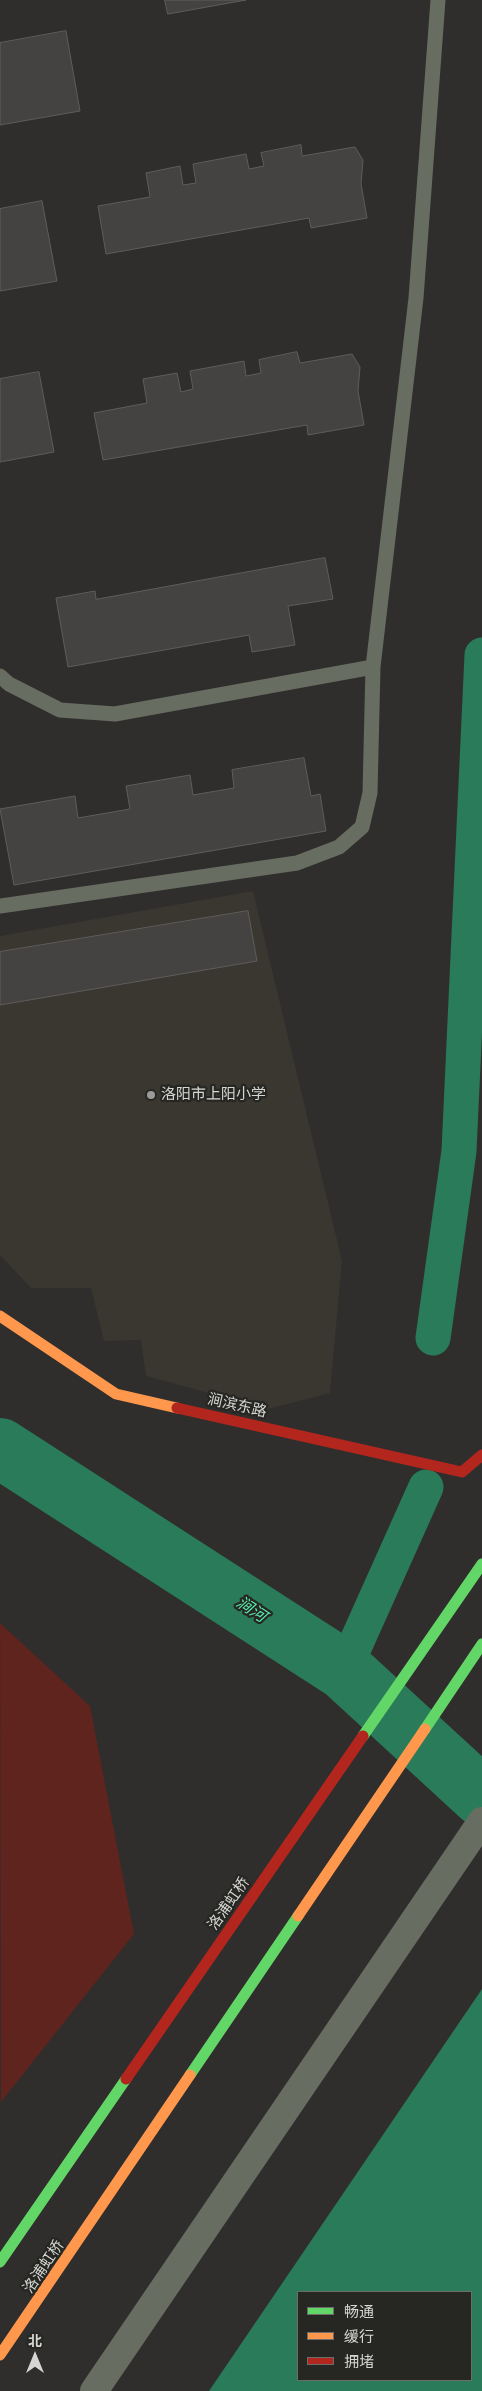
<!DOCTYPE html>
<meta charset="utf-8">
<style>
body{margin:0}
#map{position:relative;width:482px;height:2391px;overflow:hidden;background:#2f2e2d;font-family:Manrope,"Noto Sans SC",sans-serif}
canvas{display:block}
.legend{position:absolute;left:297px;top:2291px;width:175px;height:90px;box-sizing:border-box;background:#262622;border:1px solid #6c6c69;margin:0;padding:6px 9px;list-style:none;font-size:15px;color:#d5d5d3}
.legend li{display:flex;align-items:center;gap:10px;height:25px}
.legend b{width:25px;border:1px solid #6c6c69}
.north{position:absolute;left:10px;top:2331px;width:50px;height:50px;-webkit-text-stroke:4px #262622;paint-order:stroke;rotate:0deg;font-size:14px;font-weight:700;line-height:20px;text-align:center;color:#d5d5d3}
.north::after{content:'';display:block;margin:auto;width:18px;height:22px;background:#d5d5d3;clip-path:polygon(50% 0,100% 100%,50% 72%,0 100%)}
</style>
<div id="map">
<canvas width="482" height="2391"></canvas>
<ul class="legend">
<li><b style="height:6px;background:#63d668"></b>畅通</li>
<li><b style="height:6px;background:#ff974d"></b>缓行</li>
<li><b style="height:6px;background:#b3261e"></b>拥堵</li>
</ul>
<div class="north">北</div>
</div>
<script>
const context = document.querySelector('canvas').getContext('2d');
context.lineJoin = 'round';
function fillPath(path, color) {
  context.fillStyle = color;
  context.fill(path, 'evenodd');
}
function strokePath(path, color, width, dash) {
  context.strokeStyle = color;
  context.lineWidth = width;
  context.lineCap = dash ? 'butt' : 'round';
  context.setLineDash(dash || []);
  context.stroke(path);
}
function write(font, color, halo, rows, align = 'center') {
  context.font = font + ' Manrope,"Noto Sans SC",sans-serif';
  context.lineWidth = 4.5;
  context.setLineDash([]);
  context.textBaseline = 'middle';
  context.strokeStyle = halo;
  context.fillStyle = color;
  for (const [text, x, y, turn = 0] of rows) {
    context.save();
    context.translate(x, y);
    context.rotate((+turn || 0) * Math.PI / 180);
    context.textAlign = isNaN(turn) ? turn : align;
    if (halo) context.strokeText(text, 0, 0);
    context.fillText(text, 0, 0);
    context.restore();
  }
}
fillPath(new Path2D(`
 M253 891 342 1261 330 1393 268 1409 146 1376 141 1340 104 1341 91 1288H31L0 1255V936Z`), '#39372f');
fillPath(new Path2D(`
 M0 1623 90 1706 134 1934 1 2102Z`), '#5e241d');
fillPath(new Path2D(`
 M482 1989V2391H209ZM298 2292H471V2380H298Z`), '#2a7b59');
strokePath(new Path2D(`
 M433 1338 459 1151 482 655
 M344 1670 426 1487`), '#2a7b59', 35);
strokePath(new Path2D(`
 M0 1448 344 1670 482 1797`), '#2a7b59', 60);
const building = new Path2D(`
 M165 0H246L168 14Z
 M66 31 80 111 0 125V43Z
 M301 145 302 156 355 147 363 160 361 184 367 218 311 228 309 218 106 254 98 206 150 197 146 173 180 166 183 185 196 183 193 164 246 154 249 169 264 166 261 153Z
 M42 201 57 281 0 291V209Z
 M297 352 300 363 352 354 360 367 358 391 364 425 308 435 307 425 103 460 94 413 147 403 143 379 177 373 181 392 193 389 190 371 244 361 246 376 261 373 259 360Z
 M39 372 54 452 0 462V379Z
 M325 558 333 599 288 606 295 645 252 652 249 635 68 667 56 598 95 591 96 599Z
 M304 758 311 796 320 794 326 831 14 885 0 809 75 796 78 818 130 809 126 786 190 775 193 795 234 788 232 770Z
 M248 911 257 961 0 1005V952Z`);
fillPath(building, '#444342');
strokePath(building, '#5f5d5c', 1);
strokePath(new Path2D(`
 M0 676 9 684 60 710 115 714 373 667
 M0 906 297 863 339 847 362 827 370 793 373 667 416 298 438 0`), '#686d62', 15);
strokePath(new Path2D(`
 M94 2391 482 1821`), '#686d62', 28);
strokePath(new Path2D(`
 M425 1729 482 1644
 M363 1736 482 1564
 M190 2075 298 1916
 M0 2262 126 2079`), '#63d668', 11);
strokePath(new Path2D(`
 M0 1316 116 1394 177 1408
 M298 1916 425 1729
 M0 2355 190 2075`), '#ff974d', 11);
strokePath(new Path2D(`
 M177 1408 462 1472 482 1455
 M126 2079 363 1736`), '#b3261e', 11);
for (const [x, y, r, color] of [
 [151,1095,5,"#9b9b99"]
]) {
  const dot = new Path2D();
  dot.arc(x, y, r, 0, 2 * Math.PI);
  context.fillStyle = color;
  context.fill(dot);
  strokePath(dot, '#262622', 2);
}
write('15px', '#d5d5d3', '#262622', [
 ["洛阳市上阳小学",161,1095]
], 'left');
write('15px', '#d5d5d3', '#262622', [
 ["涧滨东路",237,1406,13],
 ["洛浦虹桥",229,1904,-55],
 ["洛浦虹桥",44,2267,-56]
]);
write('italic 16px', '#58efad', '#262622', [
 ["涧河",251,1610,33]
]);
</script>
